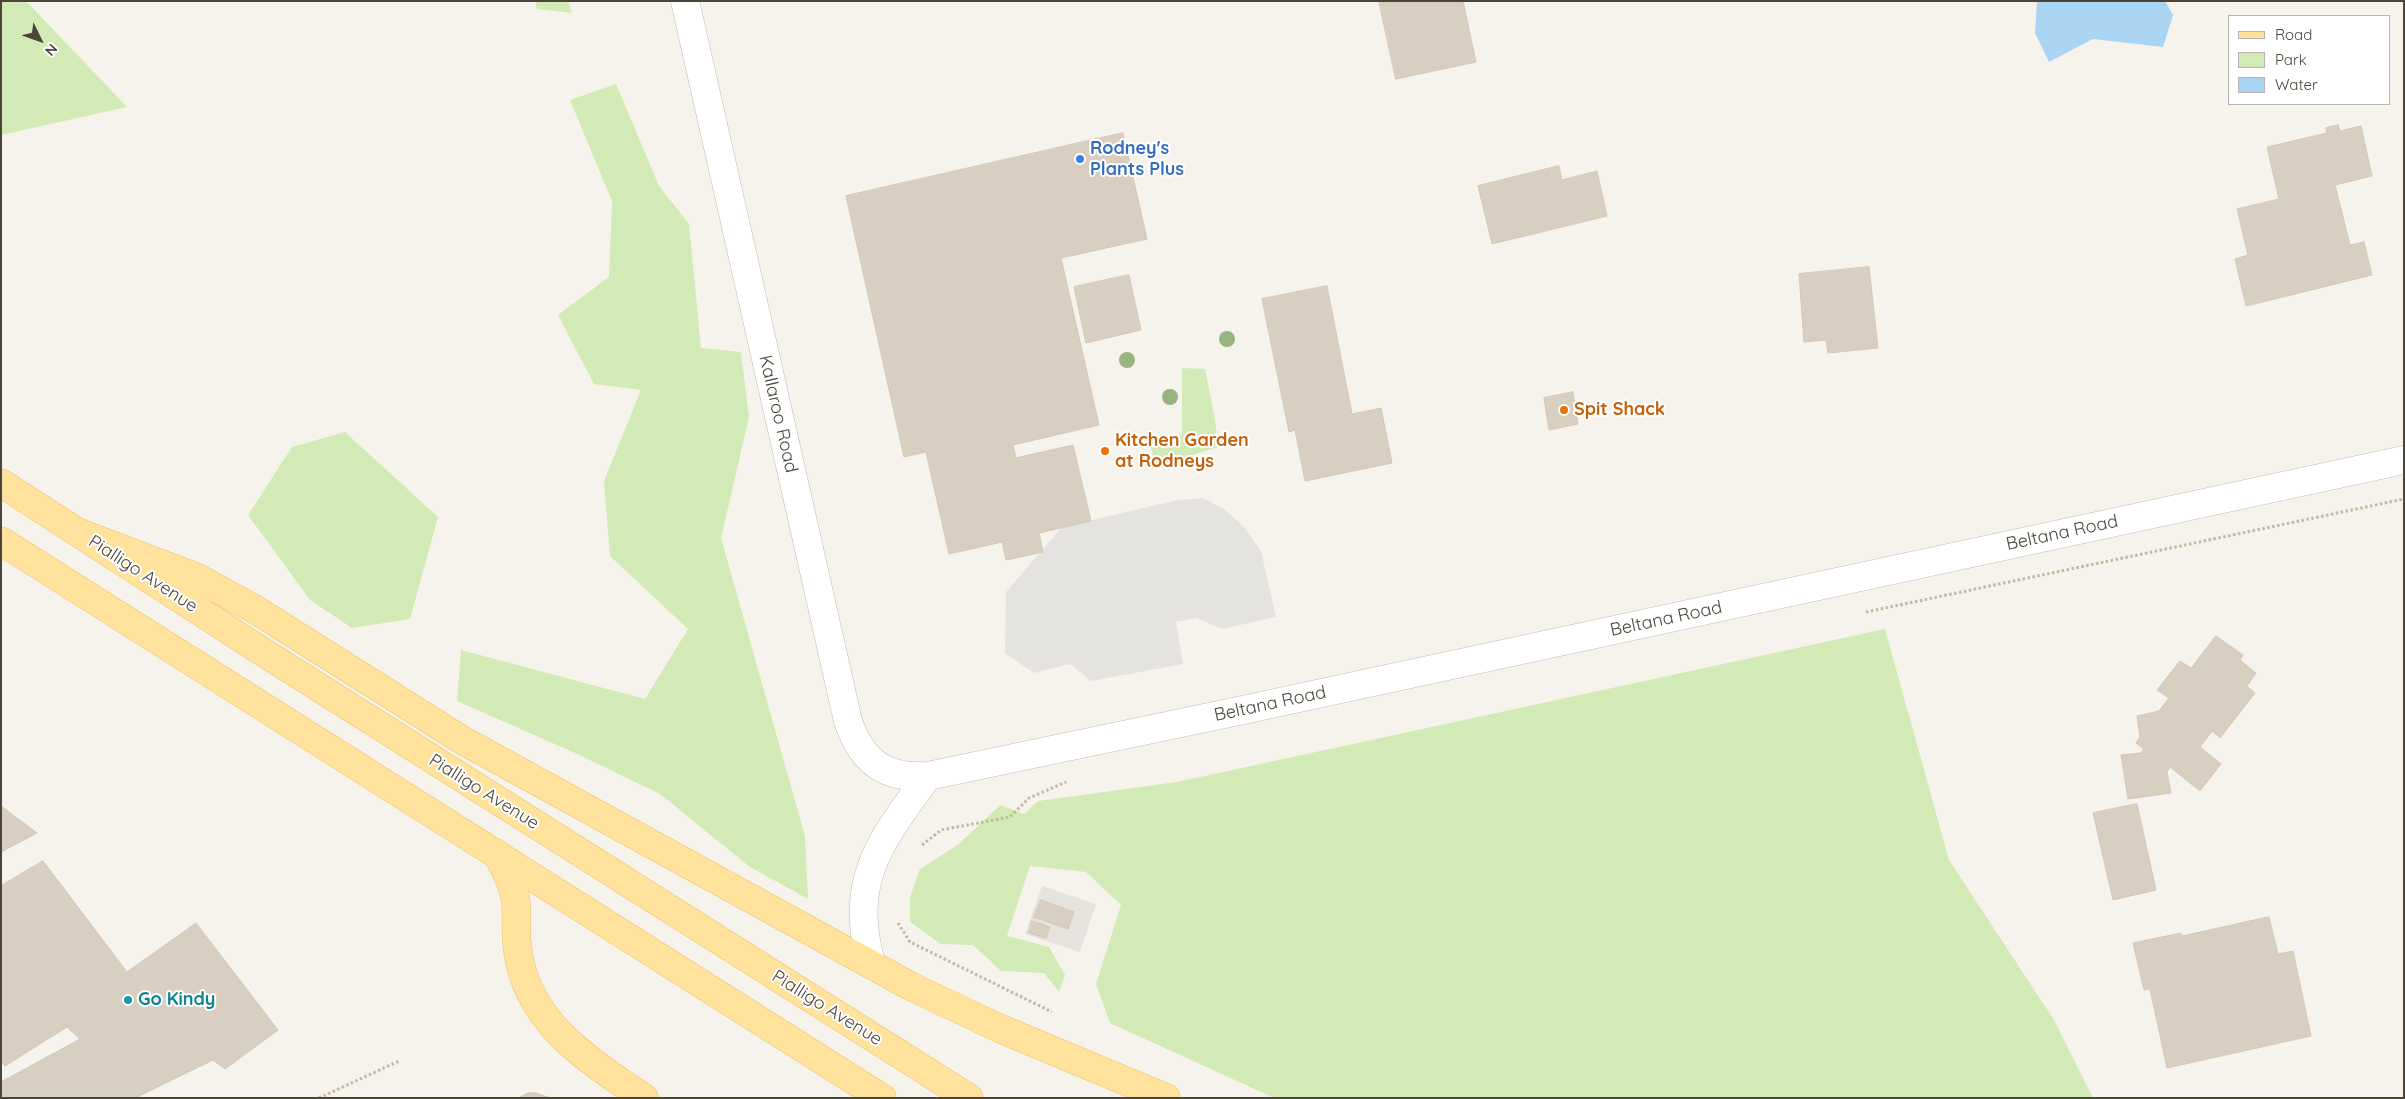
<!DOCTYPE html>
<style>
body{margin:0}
#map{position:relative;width:2405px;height:1099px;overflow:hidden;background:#f6f3ec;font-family:Quicksand,sans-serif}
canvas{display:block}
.frame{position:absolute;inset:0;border:2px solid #4b4439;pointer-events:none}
.legend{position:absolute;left:2228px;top:15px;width:162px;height:90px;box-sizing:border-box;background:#fff;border:1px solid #b7b4b0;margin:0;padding:6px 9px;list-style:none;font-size:15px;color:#4b4439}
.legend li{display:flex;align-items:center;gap:10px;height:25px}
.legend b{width:25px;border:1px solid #b7b4b0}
.north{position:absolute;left:15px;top:15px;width:50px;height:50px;-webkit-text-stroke:4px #fff;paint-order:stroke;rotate:132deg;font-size:14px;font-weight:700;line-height:20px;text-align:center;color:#4b4439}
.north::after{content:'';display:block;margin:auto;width:18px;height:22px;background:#4b4439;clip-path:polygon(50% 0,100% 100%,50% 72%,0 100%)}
</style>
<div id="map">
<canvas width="2405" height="1099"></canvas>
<div class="frame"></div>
<ul class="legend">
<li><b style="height:6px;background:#ffe39c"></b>Road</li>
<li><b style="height:14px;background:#d2eab5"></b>Park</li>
<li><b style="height:14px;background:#a9d4f2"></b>Water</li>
</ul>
<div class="north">N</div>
</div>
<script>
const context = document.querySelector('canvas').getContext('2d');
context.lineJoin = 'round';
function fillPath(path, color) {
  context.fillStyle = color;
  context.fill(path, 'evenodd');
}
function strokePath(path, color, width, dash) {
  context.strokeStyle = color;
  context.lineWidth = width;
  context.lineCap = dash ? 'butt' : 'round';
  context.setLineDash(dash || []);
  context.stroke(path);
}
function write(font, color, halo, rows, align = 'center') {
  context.font = font + ' Quicksand,sans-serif';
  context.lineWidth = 4;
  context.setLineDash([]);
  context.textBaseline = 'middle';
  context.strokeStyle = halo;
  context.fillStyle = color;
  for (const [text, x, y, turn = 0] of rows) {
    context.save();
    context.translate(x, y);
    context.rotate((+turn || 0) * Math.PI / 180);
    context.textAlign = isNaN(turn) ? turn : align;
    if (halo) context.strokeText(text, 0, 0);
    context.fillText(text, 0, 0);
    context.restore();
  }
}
fillPath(new Path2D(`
 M1042 886 1096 904 1080 952 1025 934Z`), '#e6e2dd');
fillPath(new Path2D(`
 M1 1H26L127 107 1 135Z
 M535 1H568L572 13 537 9Z
 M616 84 659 186 689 224 701 348 741 352 749 417 721 538 805 836 808 899 750 867 660 794 575 753 457 701 461 650 645 699 688 629 610 556 604 481 641 390 594 384 558 315 609 277 612 201 570 100Z
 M1182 368 1205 369 1215 419 1218 447 1156 467 1151 448 1174 442 1182 434Z
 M345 432 438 517 410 619 352 628 310 600 248 515 292 447Z
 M1885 629 1949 860 2054 1020 2093 1098H1274L1110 1023 1096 984 1121 905 1086 872 1030 866 1007 936 1049 947 1065 975 1059 992 1044 973 1001 971 973 945 941 944 910 922V897L920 869 959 844 1000 805 1024 814 1038 801 1177 782Z`), '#d2eab5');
fillPath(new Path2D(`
 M1203 498 1224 509 1244 527 1261 551 1276 617 1222 629 1196 618 1176 622 1183 664 1091 681 1070 664 1034 673 1005 653 1006 592 1062 527 1178 500Z`), '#e5e3e0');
fillPath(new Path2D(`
 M2037 1H2165L2173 15 2163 47 2093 39 2049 62 2035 33Z`), '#a9d4f2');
const building = new Path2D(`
 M1379 1H1463L1476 62 1396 79Z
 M2338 125 2340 131 2361 126 2372 176 2335 185 2350 245 2364 242 2372 275 2246 306 2235 259 2248 255 2237 209 2279 199 2267 147 2327 133 2326 128Z
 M1123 133 1147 239 1061 258 1099 425 1013 445 1016 458 1073 445 1091 521 1039 533 1043 552 1006 560 1002 542 949 554 926 452 904 457 846 196Z
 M1559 166 1562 180 1597 171 1607 216 1492 244 1478 186Z
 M1869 267 1878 348 1828 353 1826 340 1804 342 1799 274Z
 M1129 275 1141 330 1086 343 1074 287Z
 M1327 286 1352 414 1381 408 1392 463 1305 481 1295 430 1289 432 1262 299Z
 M1573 392 1578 424 1549 430 1544 398Z
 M2216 636 2243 655 2240 660 2256 673 2247 686 2255 693 2220 738 2212 731 2200 747 2221 764 2200 791 2170 767 2167 772 2171 793 2128 799 2121 755 2141 753 2144 749 2136 743 2140 737 2137 716 2159 711 2169 698 2157 690 2180 661 2191 668Z
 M2137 804 2156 890 2113 900 2093 813Z
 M1 806 37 833 1 852Z
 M43 861 127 972 196 923 278 1030 225 1069 213 1060 135 1098H1V1082L80 1039 67 1027 5 1066 1 1061V886Z
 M1041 900 1074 912 1068 929 1034 917Z
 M2269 917 2278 954 2293 951 2311 1036 2167 1068 2150 989 2144 990 2133 943 2181 933V936Z
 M1032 921 1050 927 1046 938 1029 933Z
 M528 1093H536L550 1098H519Z`);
fillPath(building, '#d8cfc1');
strokePath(building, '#d3c7b4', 1);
const minor = new Path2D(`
 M685 1 848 721C862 762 885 779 928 776L1243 710 2404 460
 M871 963C848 879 881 841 928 776`);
const primary = new Path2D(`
 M1 483 263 652 969 1098
 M80 533 196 577 256 610 462 740 912 987 1001 1029 1166 1098
 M1 541 882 1098
 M496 853C505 868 514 885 516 903 517 919 515 936 518 952 528 1024 590 1061 644 1098`);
strokePath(minor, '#c2bbae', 29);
strokePath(primary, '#e6c16a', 29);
strokePath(new Path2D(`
 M1866 612 2404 499
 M922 845 941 830 1010 817 1029 798 1066 782
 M898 923 910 942 1052 1012
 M319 1098 399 1061`), '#c4b79f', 3, [2.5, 2.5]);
strokePath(minor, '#fff', 28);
strokePath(primary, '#ffe39c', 28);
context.fillStyle = '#97b381';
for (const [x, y] of [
 [1227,339],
 [1127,360],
 [1170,397]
]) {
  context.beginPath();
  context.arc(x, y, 8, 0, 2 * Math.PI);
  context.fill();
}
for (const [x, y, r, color] of [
 [1080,159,5,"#3f7fe0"],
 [1564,410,5,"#e8710a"],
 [1105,451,5,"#e8710a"],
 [128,1000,5,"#0f9aa8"]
]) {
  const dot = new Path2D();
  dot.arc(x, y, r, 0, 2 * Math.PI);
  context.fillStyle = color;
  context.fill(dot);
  strokePath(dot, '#fff', 2);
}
write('bold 18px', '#366cbe', '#fff', [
 ["Rodney's",1090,149],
 ["Plants Plus",1090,170]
], 'left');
write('bold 18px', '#c56008', '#fff', [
 ["Spit Shack",1574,410],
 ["Kitchen Garden",1115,441],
 ["at Rodneys",1115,462]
], 'left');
write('18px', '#4b4439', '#fff', [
 ["Kallaroo Road",778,414,77],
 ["Beltana Road",2062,533,-12],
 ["Pialligo Avenue",143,574,33],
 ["Beltana Road",1666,619,-12],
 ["Beltana Road",1270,704,-12],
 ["Pialligo Avenue",484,792,32],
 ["Pialligo Avenue",827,1008,32]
]);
write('bold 18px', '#0d838f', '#fff', [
 ["Go Kindy",138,1000]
], 'left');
</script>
